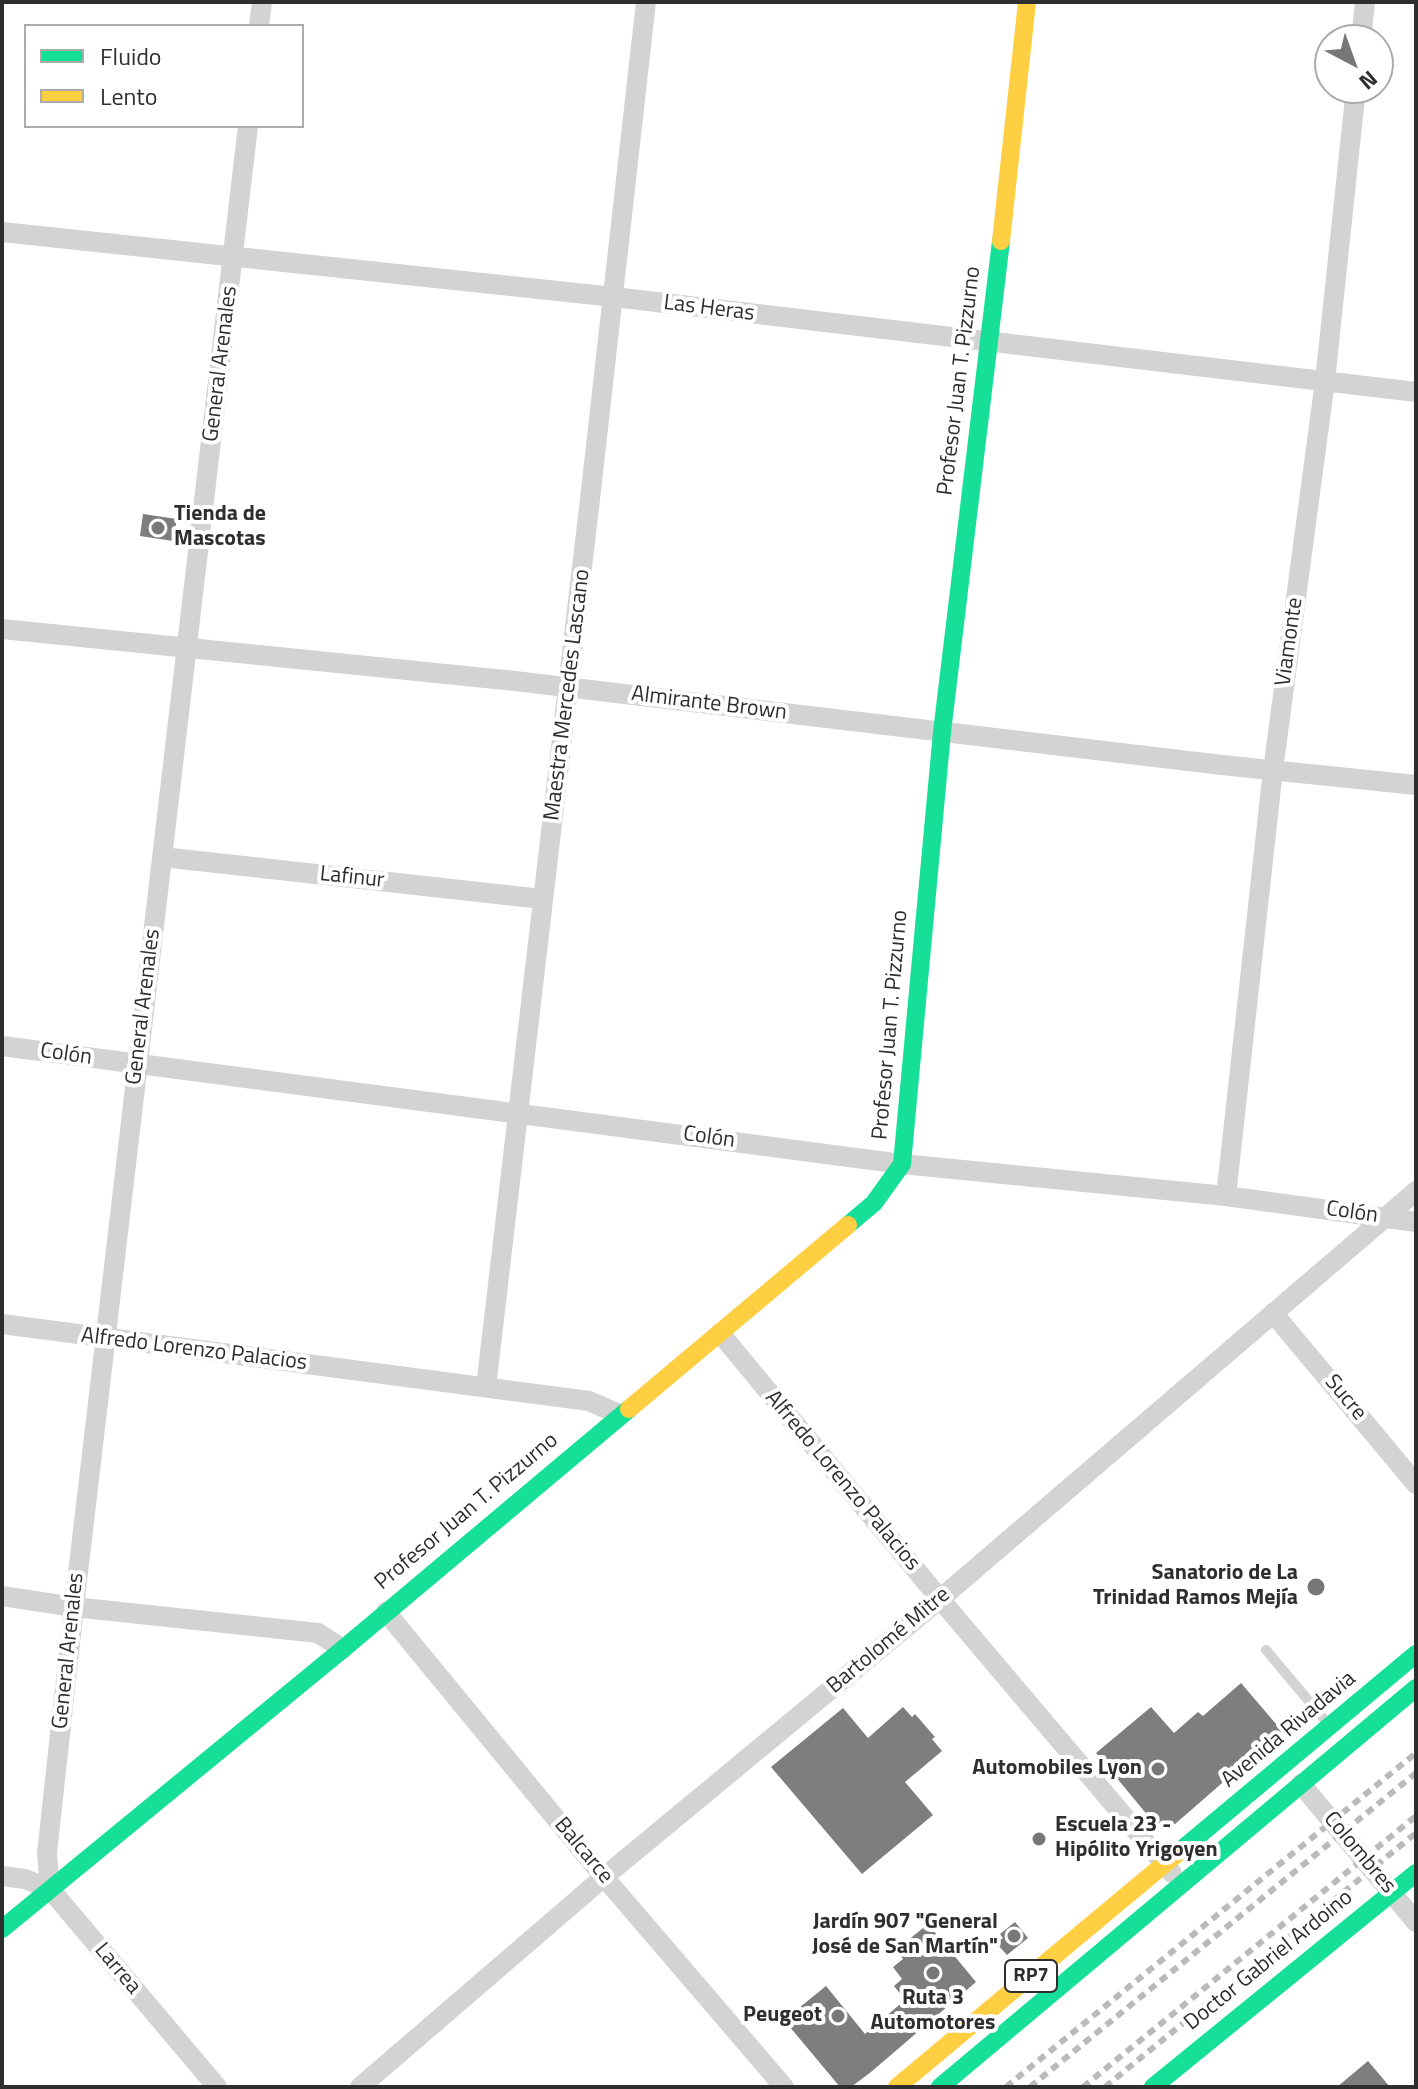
<!DOCTYPE html>
<meta charset="utf-8">
<style>
body{margin:0}
#map{position:relative;width:1418px;height:2089px;overflow:hidden;background:#fff;font-family:"Titillium Web",sans-serif}
canvas{display:block}
.frame{position:absolute;inset:0;border:4px solid #2e2e2e;pointer-events:none}
.legend{position:absolute;left:24px;top:24px;width:280px;height:104px;box-sizing:border-box;background:#fff;border:2px solid #ababab;margin:0;padding:10px 14px;list-style:none;font-size:24px;color:#2e2e2e}
.legend li{display:flex;align-items:center;gap:16px;height:40px}
.legend b{width:40px;border:2px solid #ababab}
.north{position:absolute;left:1314px;top:24px;width:80px;height:80px;box-sizing:border-box;background:#fff;border:2px solid #ababab;border-radius:50%;rotate:139deg;font-size:22px;font-weight:700;line-height:32px;text-align:center;color:#2e2e2e}
.north::after{content:'';display:block;margin:auto;width:28px;height:36px;background:#777;clip-path:polygon(50% 0,100% 100%,50% 72%,0 100%)}
</style>
<div id="map">
<canvas width="1418" height="2089"></canvas>
<div class="frame"></div>
<ul class="legend">
<li><b style="height:10px;background:#16e098"></b>Fluido</li>
<li><b style="height:10px;background:#ffcf43"></b>Lento</li>
</ul>
<div class="north">N</div>
</div>
<script>
const context = document.querySelector('canvas').getContext('2d');
context.lineJoin = 'round';
function fillPath(path, color) {
  context.fillStyle = color;
  context.fill(path, 'evenodd');
}
function strokePath(path, color, width, dash) {
  context.strokeStyle = color;
  context.lineWidth = width;
  context.lineCap = dash ? 'butt' : 'round';
  context.setLineDash(dash || []);
  context.stroke(path);
}
function write(font, color, halo, rows, align = 'center') {
  context.font = font + ' "Titillium Web",sans-serif';
  context.lineWidth = 8;
  context.setLineDash([]);
  context.textBaseline = 'middle';
  context.strokeStyle = halo;
  context.fillStyle = color;
  for (const [text, x, y, turn = 0] of rows) {
    context.save();
    context.translate(x, y);
    context.rotate((+turn || 0) * Math.PI / 180);
    context.textAlign = isNaN(turn) ? turn : align;
    if (halo) context.strokeText(text, 0, 0);
    context.fillText(text, 0, 0);
    context.restore();
  }
}
fillPath(new Path2D(`
 M143 514 177 519 173 541 140 536Z
 M1241 1683 1282 1731 1175 1824 1154 1823 1096 1753 1151 1707 1174 1733 1198 1712 1203 1716Z
 M903 1707 912 1717 915 1714 935 1737 932 1739 942 1751 905 1782 933 1815 862 1874 771 1767 843 1708 868 1738Z
 M1015 1922 1028 1938 1007 1955 996 1943 1003 1938 1000 1934Z
 M928 1924 976 1982 871 2072 851 2087H840L784 2020 826 1986 865 2034 905 2000 894 1986 902 1979 893 1967 903 1959 896 1950Z
 M1368 2061 1390 2087H1337Z`), '#7e7e7e');
strokePath(new Path2D(`
 M1266 1650 1329 1725`), '#d3d3d3', 10);
strokePath(new Path2D(`
 M259 26 262 2
 M1361 40 1365 2
 M2 232 614 297 1416 392
 M2 629 515 681 1222 765 1416 785
 M162 857 542 899
 M2 1046 902 1164 1226 1196 1416 1222
 M1226 1196 1273 770 1325 381 1356 88
 M1273 1313 1416 1484
 M2 1324 589 1401 621 1415
 M720 1333 940 1599 1172 1873
 M486 1387C539 926 596 464 646 2
 M2 1596 74 1607 318 1633 343 1649
 M386 1612 604 1877 784 2087
 M1301 1784 1416 1922
 M2 1876 25 1879 50 1889 217 2087
 M50 1889 47 1853 74 1607 248 126
 M360 2087 604 1877 940 1599 1416 1191`), '#d3d3d3', 20);
strokePath(new Path2D(`
 M848 1225 874 1203 902 1164 942 732 1001 241
 M1180 1851 1416 1654
 M2 1929 343 1649 629 1409
 M940 2087 1416 1688
 M1153 2087 1416 1873`), '#16e098', 18);
strokePath(new Path2D(`
 M1001 241 1027 2
 M629 1409 848 1225
 M897 2087 1180 1851`), '#ffcf43', 18);
strokePath(new Path2D(`
 M1006 2087 1416 1753
 M1030 2087 1416 1773
 M1083 2087 1416 1816
 M1105 2087 1416 1833`), '#bababa', 6, [8, 6]);
for (const [x, y, r, color] of [
 [158,528,8,"#777"],
 [1316,1587,10,"#777"],
 [1158,1769,8,"#777"],
 [1039,1839,8,"#777"],
 [1014,1936,8,"#777"],
 [933,1973,8,"#777"],
 [838,2016,8,"#777"]
]) {
  const dot = new Path2D();
  dot.arc(x, y, r, 0, 2 * Math.PI);
  context.fillStyle = color;
  context.fill(dot);
  strokePath(dot, '#fff', 3);
}
for (const [x, y, w] of [
 [1031,1976,52]
]) {
  const box = new Path2D();
  box.roundRect(x - w / 2, y - 16, w, 32, 6);
  context.fillStyle = '#fff';
  context.fill(box);
  strokePath(box, '#2e2e2e', 2);
}
write('bold 20px', '#2e2e2e', null, [
 ["RP7",1031,1976]
]);
write('22px', '#2e2e2e', '#fff', [
 ["Las Heras",709,309,7],
 ["General Arenales",221,364,-83],
 ["Profesor Juan T. Pizzurno",960,381,-83],
 ["Viamonte",1290,642,-82],
 ["Maestra Mercedes Lascano",568,695,-83],
 ["Almirante Brown",709,704,7],
 ["Lafinur",352,878,6],
 ["General Arenales",144,1007,-83],
 ["Profesor Juan T. Pizzurno",891,1025,-85],
 ["Colón",66,1055,8],
 ["Colón",709,1138,8],
 ["Colón",1352,1213,8],
 ["Alfredo Lorenzo Palacios",194,1350,7],
 ["Sucre",1345,1398,50],
 ["Alfredo Lorenzo Palacios",842,1481,50],
 ["Profesor Juan T. Pizzurno",467,1512,-40],
 ["Bartolomé Mitre",889,1641,-40],
 ["General Arenales",69,1651,-84],
 ["Avenida Rivadavia",1289,1730,-40],
 ["Balcarce",583,1851,50],
 ["Colombres",1359,1853,50],
 ["Doctor Gabriel Ardoino",1269,1961,-39],
 ["Larrea",117,1969,50]
]);
write('bold 22px', '#2e2e2e', '#fff', [
 ["Tienda de",174,515,"left"],
 ["Mascotas",174,540,"left"],
 ["Sanatorio de La",1298,1574],
 ["Trinidad Ramos Mejía",1298,1599],
 ["Automobiles Lyon",1142,1769],
 ["Escuela 23 -",1055,1826,"left"],
 ["Hipólito Yrigoyen",1055,1851,"left"],
 ["Jardín 907 \"General",998,1923],
 ["José de San Martín\"",998,1948],
 ["Ruta 3",933,1999,"center"],
 ["Automotores",933,2024,"center"],
 ["Peugeot",822,2016]
], 'right');
</script>
